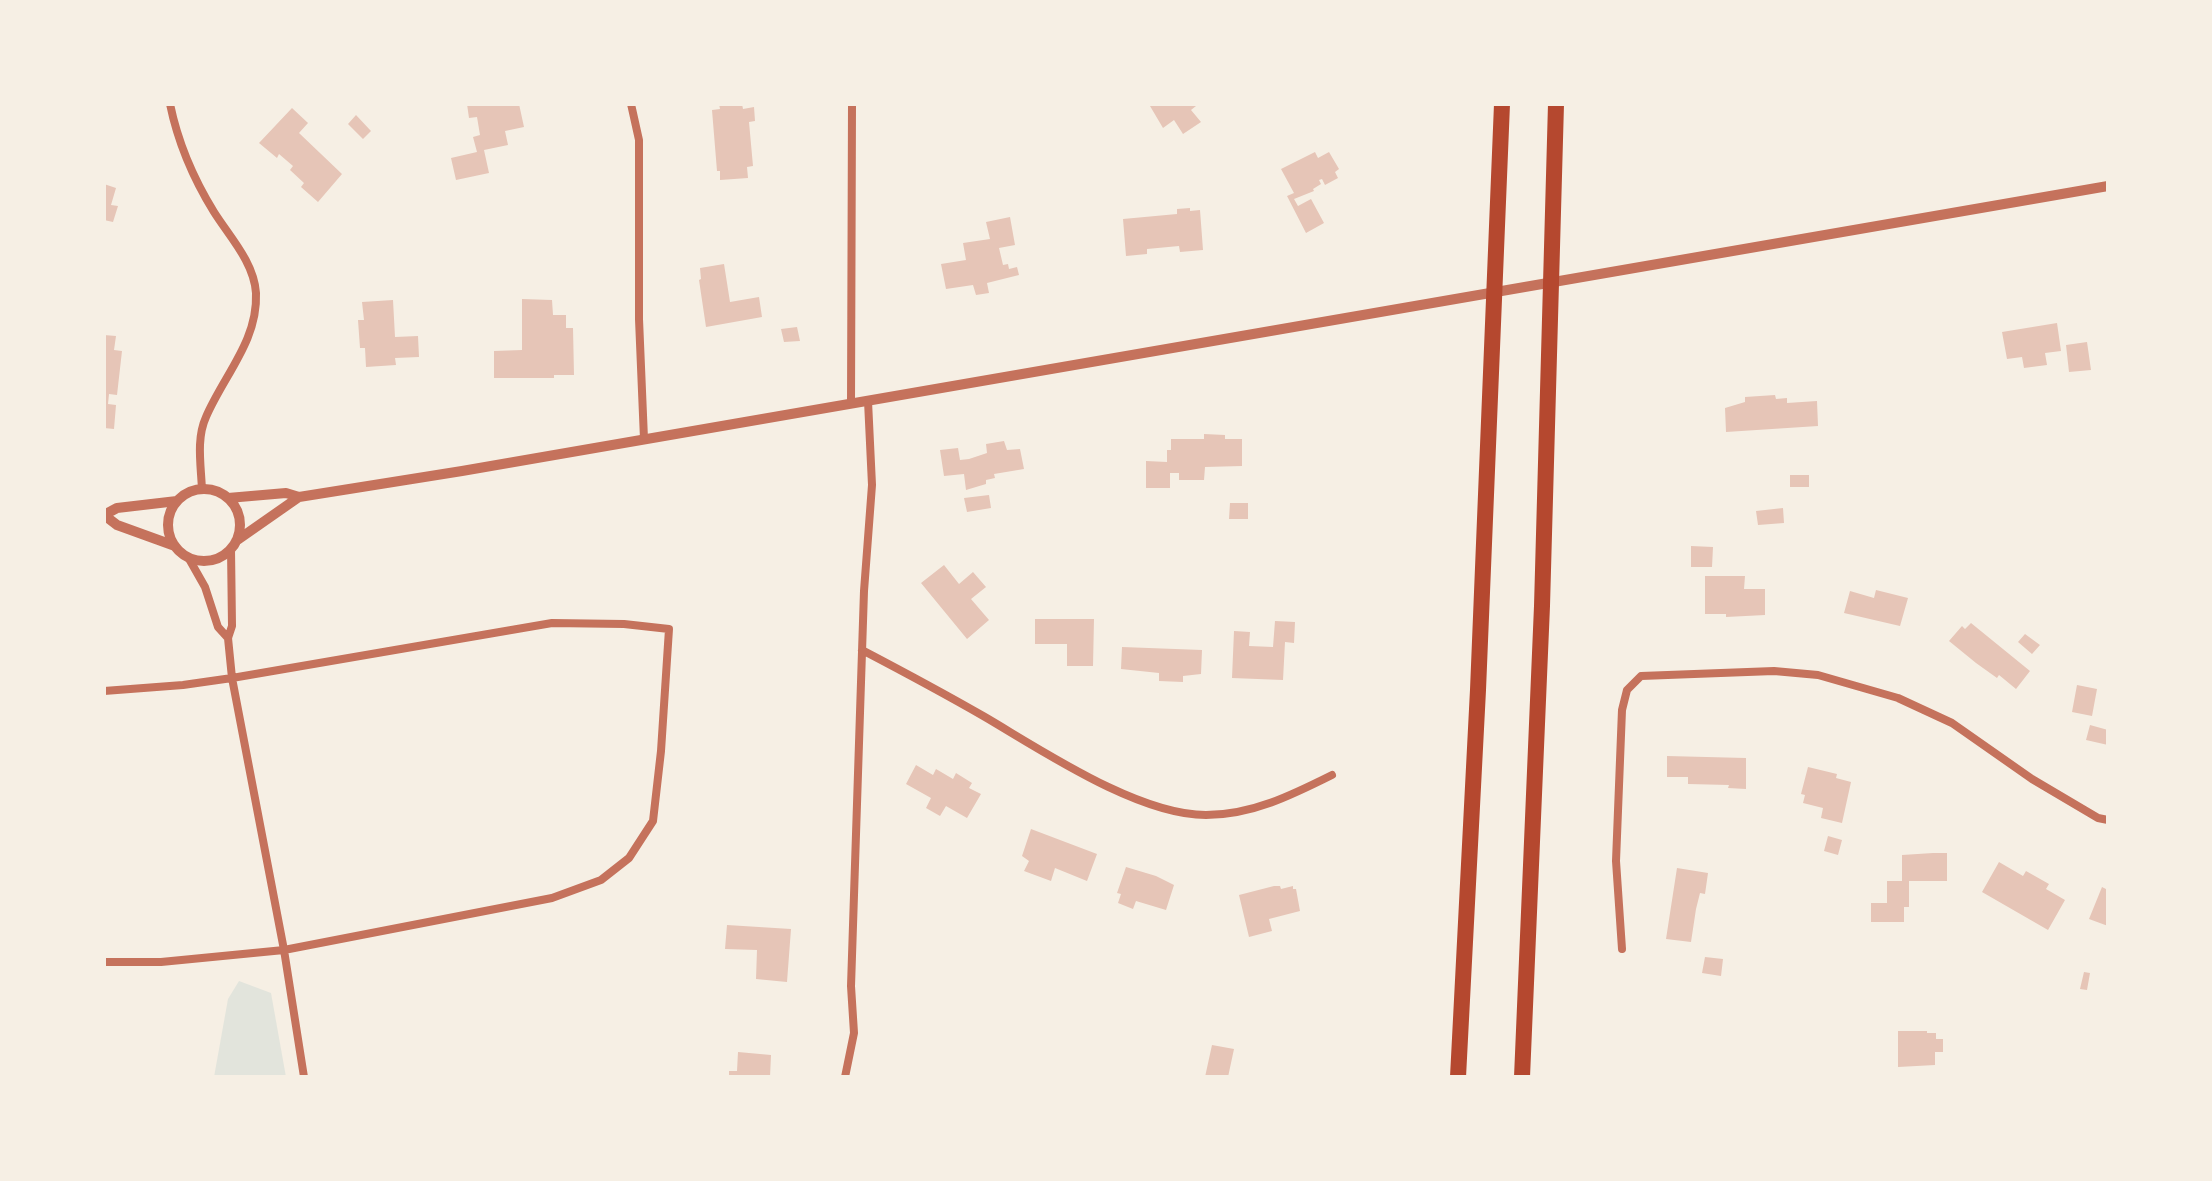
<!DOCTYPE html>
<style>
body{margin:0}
#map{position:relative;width:2212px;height:1181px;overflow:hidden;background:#f6efe4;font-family:"Golos Text",sans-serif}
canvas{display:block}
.frame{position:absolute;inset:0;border:106px solid #f6efe4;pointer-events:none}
</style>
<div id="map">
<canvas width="2212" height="1181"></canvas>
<div class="frame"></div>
</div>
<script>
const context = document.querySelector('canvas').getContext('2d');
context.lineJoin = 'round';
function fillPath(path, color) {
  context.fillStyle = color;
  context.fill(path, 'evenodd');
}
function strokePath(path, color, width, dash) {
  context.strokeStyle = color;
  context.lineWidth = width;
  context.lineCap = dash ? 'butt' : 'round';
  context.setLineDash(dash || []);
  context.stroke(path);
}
fillPath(new Path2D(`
 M239 981 271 993 286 1077H214L228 999Z`), '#e2e4dc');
fillPath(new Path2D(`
 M467 104H519L524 127 505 131 508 145 484 150 489 173 456 180 451 158 477 152 473 137 480 135 477 117 469 118Z
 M719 104H742L743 109 754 107 755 121 749 122 753 166 747 167 748 178 720 180V171H717L712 110 720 109Z
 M1153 104H1195L1196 106 1191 110 1201 122 1183 134 1174 120 1163 128 1150 106Z
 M292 108 308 123 299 133 342 174 318 202 301 187 304 183 290 170 293 166 279 154 277 158 259 143Z
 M356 115 371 131 363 139 348 124Z
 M1315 152 1318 158 1329 152 1339 169 1335 172 1338 178 1325 185 1322 179 1319 180 1321 184 1313 189 1314 191 1294 199 1298 206 1311 199 1324 223 1306 233 1287 196 1294 193 1281 169Z
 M104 184 116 188 111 205 118 206 113 222 104 220Z
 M1190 208V211L1200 210 1203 250 1180 252 1179 246 1147 249V254L1126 256 1123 219 1177 214V209Z
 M1010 217 1015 245 999 248 1003 265 1008 264 1009 269 1017 267 1019 275 987 283 989 293 976 295 973 285 946 289 941 264 966 260 963 243 990 239 986 222Z
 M724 264 730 302 759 297 762 317 706 327 699 280 701 279 700 268Z
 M522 299 552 300 553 315H566V328H573L574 375H554V378H494V351L522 350Z
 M393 300 395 337 418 336 419 357 395 358 396 365 366 367 365 348H360L358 320H364L362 302Z
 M2057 323 2061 351 2045 353 2047 365 2024 368 2022 357 2007 359 2002 332Z
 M797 327 800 341 784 342 781 329Z
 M104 335 116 336 114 350 122 351 117 395 109 394 108 404 116 405 114 429 104 428Z
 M2087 342 2091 370 2069 372 2066 345Z
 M1775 395 1776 399 1787 398V403L1817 401 1818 426 1726 432 1725 408 1745 402V397Z
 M1204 434 1225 435V439H1242V466L1205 467 1204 480H1179V473H1170V488H1146V461L1167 462V450H1171V439H1204Z
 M1004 441 1007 450 1020 449 1024 469 994 474 995 478 986 480V484L966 490 964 474 944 476 940 450 958 448 960 460 969 459 987 453 986 444Z
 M1790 475H1809V487H1790Z
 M989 495 991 508 967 512 964 498Z
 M1230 503H1248V519H1229Z
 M1783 508 1784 523 1758 525 1756 511Z
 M1691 546 1713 547 1712 567H1691Z
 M944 565 959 584 973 572 986 587 971 599 989 620 967 639 921 583Z
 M1705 576H1745L1744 589H1765V615L1726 617V614H1705Z
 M1876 590 1908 598 1900 626 1844 613 1850 591 1874 598Z
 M1035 619H1094L1093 666H1067V644H1035Z
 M1275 621 1295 622 1294 643 1285 642 1283 680 1232 678 1234 631 1250 632 1249 646 1273 647Z
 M1971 623 2030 671 2016 689 1999 675 1997 678 1976 663 1949 641 1962 626 1965 629Z
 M2025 634 2040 645 2032 654 2018 642Z
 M1122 647 1202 650 1201 674 1183 676V682L1159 681V673L1121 669Z
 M2077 685 2097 689 2092 716 2072 712Z
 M2090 725 2108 730V745L2086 740Z
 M1667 756 1746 758V789L1728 788 1729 785 1688 784V777H1667Z
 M916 765 933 775 936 769 953 779 956 773 972 783 969 788 981 794 967 818 946 806 940 816 926 808 931 798 906 784Z
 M1808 767 1837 774 1836 778 1851 782 1842 823 1821 818 1823 808 1803 803 1805 795 1801 794Z
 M1031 829 1097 854 1087 881 1055 868 1051 881 1024 871 1029 861 1022 856Z
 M1828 836 1842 840 1838 855 1824 851Z
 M1933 853H1947V881H1909V907H1904V922H1871V903H1887V881H1902V855Z
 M1999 862 2023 876 2026 871 2049 884 2046 889 2065 900 2048 930 1982 892Z
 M1126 867 1156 876 1174 885 1166 910 1136 901 1133 909 1118 903 1121 894 1117 893Z
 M1677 868 1708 873 1705 894 1700 893 1696 909 1691 942 1666 939Z
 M1274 886H1280L1281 889 1293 886V889H1296L1300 911 1269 919 1272 931 1249 937 1239 895Z
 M2102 887 2108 890V926L2089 919Z
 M727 925 791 929 787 982 756 979 757 950 725 949Z
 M1705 957 1723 959 1721 976 1702 973Z
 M2084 972 2090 973 2087 990 2080 989Z
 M1898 1031H1927V1033H1936V1039H1943V1052H1935V1065L1898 1067Z
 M1212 1045 1234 1049 1228 1077H1205Z
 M738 1052 771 1055 770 1077H729V1071H737Z`), '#e6c5b7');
strokePath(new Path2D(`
 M170 104C178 143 193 178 214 212 229 236 254 262 256 293 258 341 224 375 206 417 196 439 201 465 202 490
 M631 104 639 140V319L644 439
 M851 402 852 104
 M231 549 232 626 228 638 232 678 284 950 304 1077
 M188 557 205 587 218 627 228 638
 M862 650C904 672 945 694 985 717 1043 751 1138 815 1206 815 1252 815 1292 795 1332 775
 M104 691 183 685 232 678 552 623 624 624 669 629 661 751 653 821 629 858 601 880 552 898 284 950 161 962H104
 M1622 949 1616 861 1622 710 1627 690 1641 676 1774 671 1818 675 1898 698 1952 723 2032 779 2098 818 2108 820
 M845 1077 854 1033 851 986 864 591 872 485 868 401`), '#c5725c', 8);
strokePath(new Path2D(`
 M168 525a36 36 0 1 1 72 0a36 36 0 1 1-72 0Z
 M228 498 286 493 299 497 462 471 2108 186
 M104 515 117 525 175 546
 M104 515 117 508 177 501
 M236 541 299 497`), '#c5725c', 10);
strokePath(new Path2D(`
 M1458 1077 1478 690 1502 104
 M1522 1077 1542 606 1556 104`), '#b5482f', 16);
</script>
